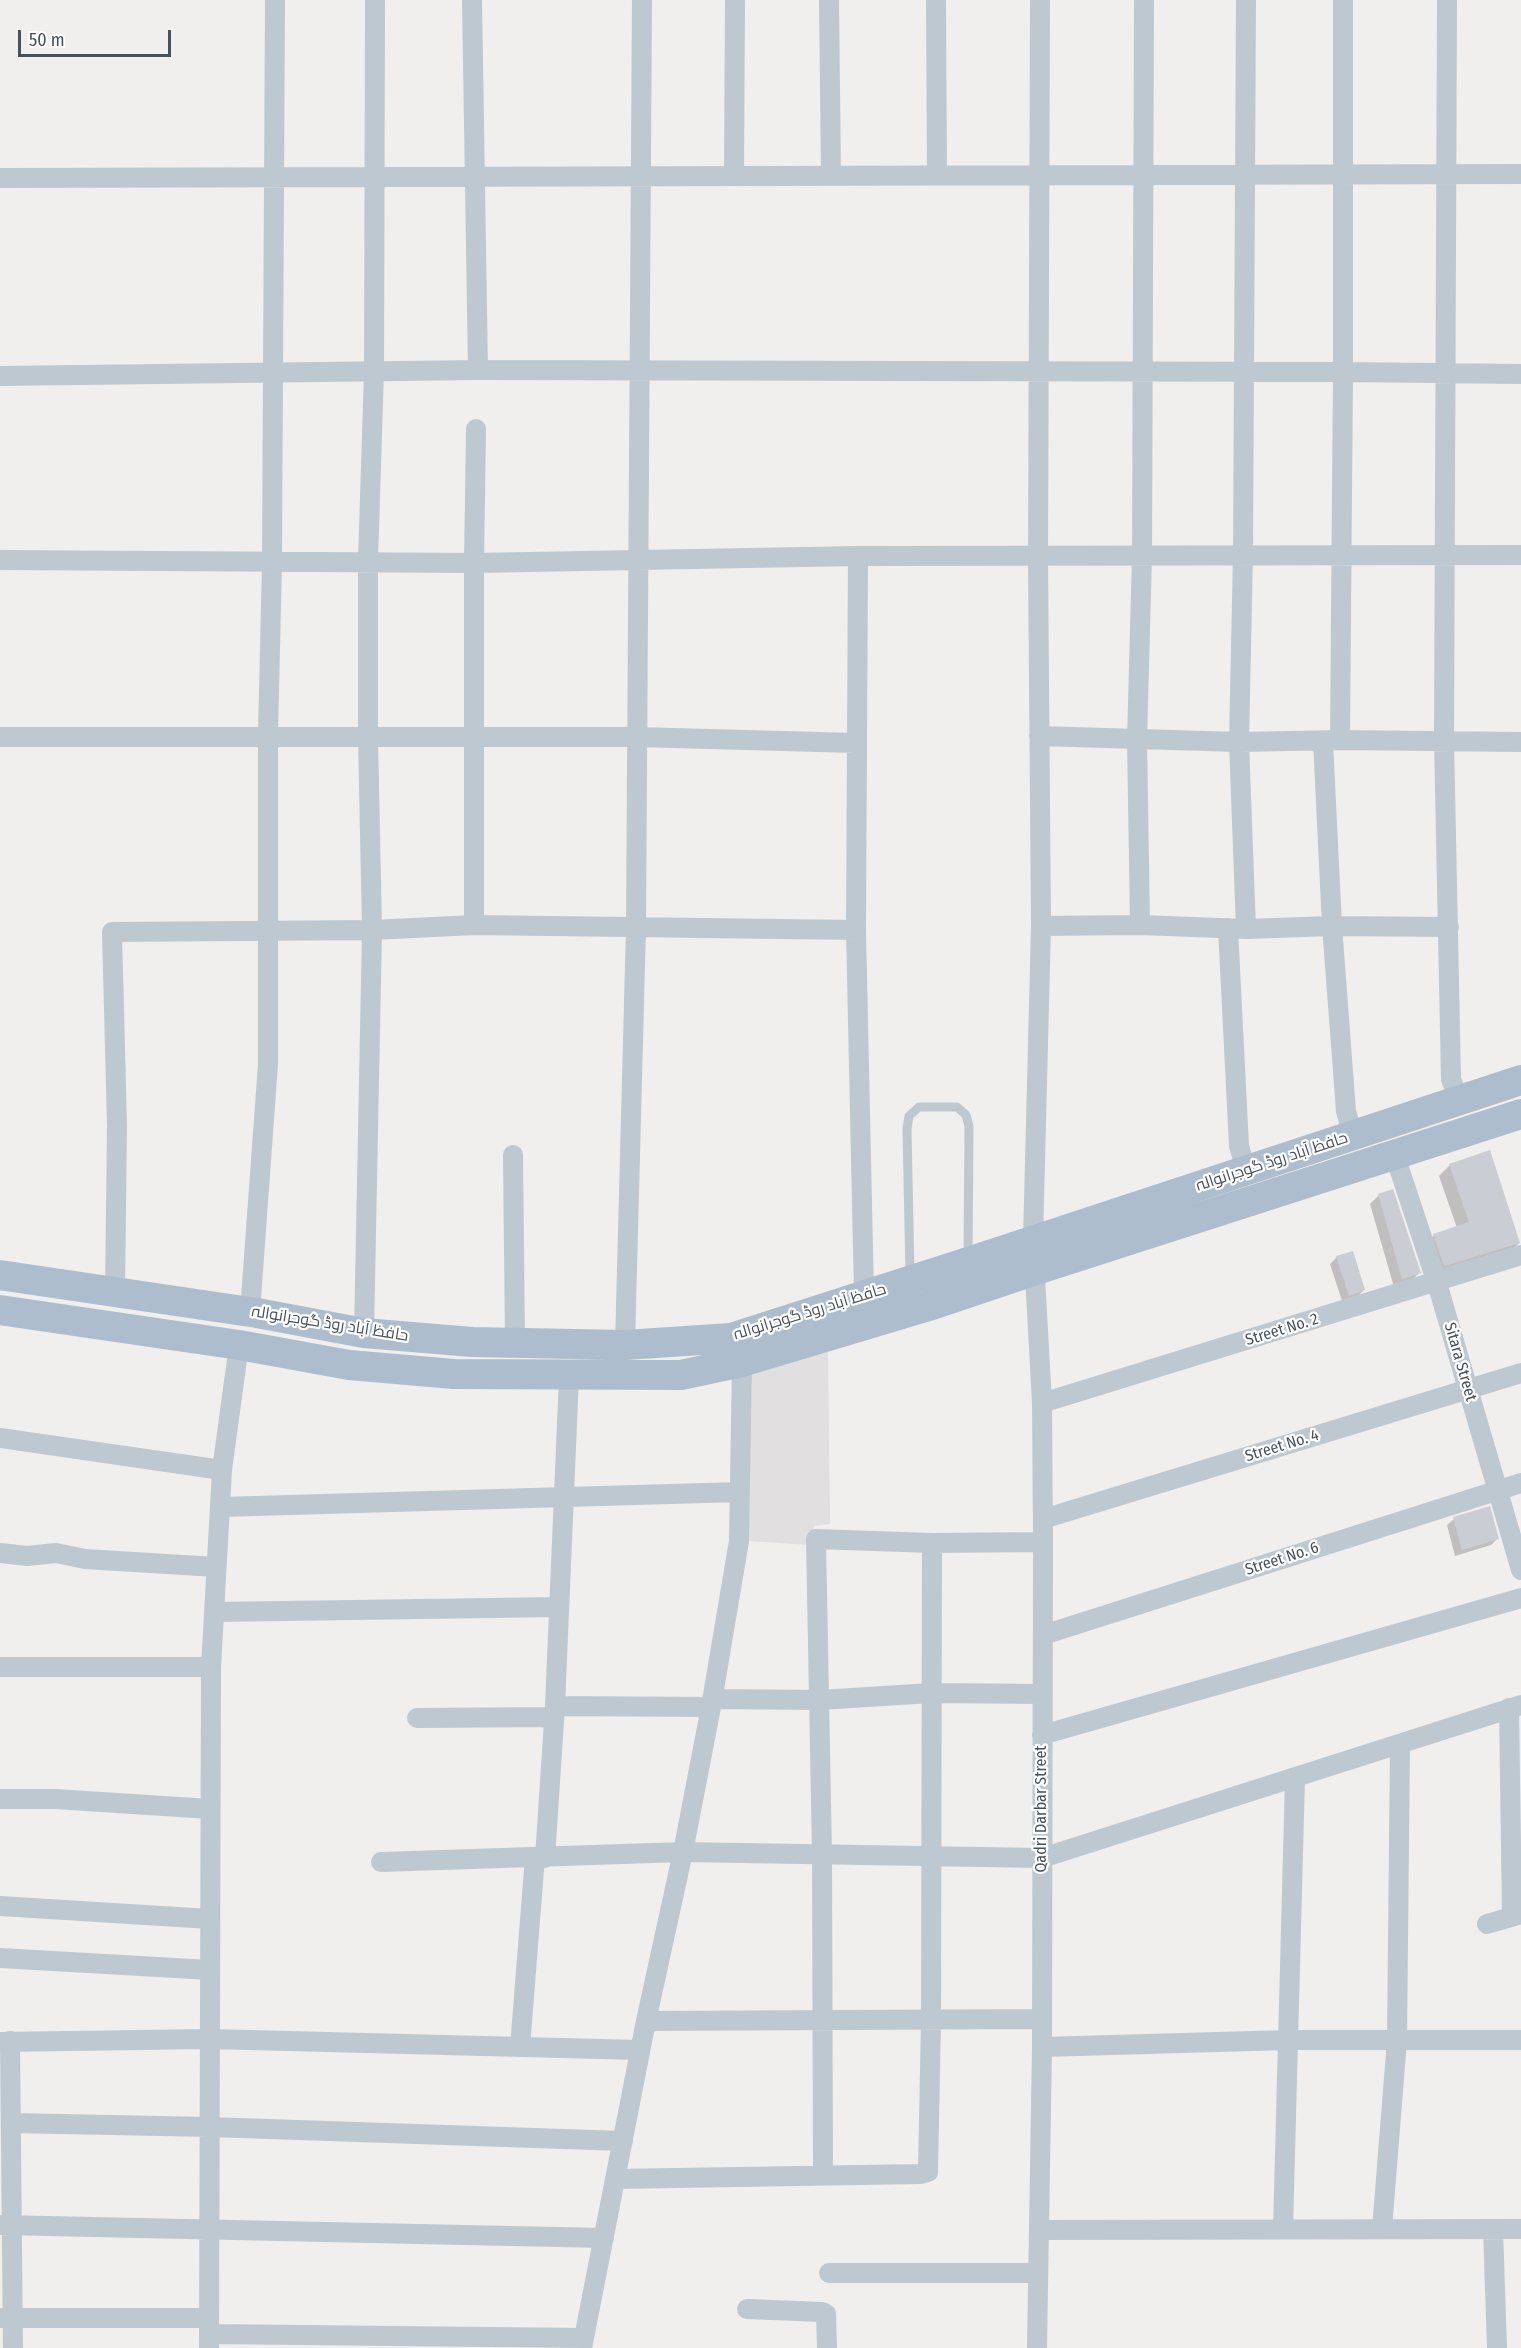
<!DOCTYPE html>
<meta charset="utf-8">
<style>
body{margin:0}
#map{position:relative;width:1521px;height:2348px;overflow:hidden;background:#f1eeee;font-family:"Fira Sans Condensed",sans-serif}
canvas{display:block}
.scale{position:absolute;left:18px;top:30px;width:153px;height:27px;box-sizing:border-box;border:3px solid #46515c;border-top:0;padding-left:8px;font-size:18px;line-height:21px;white-space:nowrap;color:#46515c;-webkit-text-stroke:4px #fff;paint-order:stroke}
</style>
<div id="map">
<canvas width="1521" height="2348"></canvas>
<div class="scale">50 m</div>
</div>
<script>
const context = document.querySelector('canvas').getContext('2d');
context.lineJoin = 'round';
function fillPath(path, color) {
  context.fillStyle = color;
  context.fill(path, 'evenodd');
}
function strokePath(path, color, width, dash) {
  context.strokeStyle = color;
  context.lineWidth = width;
  context.lineCap = dash ? 'butt' : 'round';
  context.setLineDash(dash || []);
  context.stroke(path);
}
function write(font, color, halo, rows, align = 'center') {
  context.font = font + ' "Fira Sans Condensed",Cairo,sans-serif';
  context.lineWidth = 4.5;
  context.setLineDash([]);
  context.textBaseline = 'middle';
  context.strokeStyle = halo;
  context.fillStyle = color;
  for (const [text, x, y, turn = 0] of rows) {
    context.save();
    context.translate(x, y);
    context.rotate((+turn || 0) * Math.PI / 180);
    context.textAlign = isNaN(turn) ? turn : align;
    if (halo) context.strokeText(text, 0, 0);
    context.fillText(text, 0, 0);
    context.restore();
  }
}
fillPath(new Path2D(`
 M828 1350 830 1524 814 1526 811 1545 747 1541V1372Z`), '#e2dfe0');
fillPath(new Path2D(`
 M1450 1165 1519 1243 1508 1254 1433 1276 1423 1246 1434 1235 1457 1228 1439 1176Z
 M1379 1195 1419 1273 1411 1281 1394 1287 1370 1204Z
 M1337 1257 1364 1290 1357 1297 1342 1301 1330 1264Z
 M1454 1519 1498 1538 1491 1545 1455 1556 1447 1525Z`), '#0003');
fillPath(new Path2D(`
 M1490 1150 1520 1243 1444 1266 1433 1234 1469 1222 1449 1164Z
 M1393 1189 1421 1273 1402 1279 1378 1194Z
 M1353 1251 1365 1290 1349 1296 1336 1256Z
 M1490 1506 1499 1539 1462 1550 1453 1517Z`), '#cacdd3');
strokePath(new Path2D(`
 M910 1275 907 1129 909 1116 919 1107H957L966 1115 969 1126 968 1256`), '#bec8d0', 9);
strokePath(new Path2D(`
 M472 0 478 370
 M829 0 831 175
 M936 0 937 175
 M1246 0 1243 554 1239 742 1246 929
 M1447 0 1444 740 1451 1079 1459 1101
 M734 175 735 0
 M0 178 1521 174
 M0 376 478 370 1343 372 1521 374
 M858 556 856 930 864 1295
 M0 560 474 563 858 556 1521 555
 M1039 736 1239 742 1340 740 1521 742
 M0 737H637L856 743
 M1340 740 1343 372V0
 M1323 741 1332 926 1346 1111 1353 1136
 M474 925V563L476 429
 M1140 925 1137 739 1142 556 1144 0
 M1041 926 1140 925 1246 929 1332 926 1449 927
 M1228 928 1239 1146 1246 1170
 M513 1155 515 1343
 M1395 1156 1437 1283 1521 1570
 M115 1291 117 1126 112 932 372 930 474 925 856 930
 M250 1312 268 1064V735L272 562 275 0
 M364 1333 372 930 368 736V561L374 371 375 0
 M625 1345 636 927 642 0
 M1042 1403 1521 1255
 M0 1438 222 1470
 M220 1507 740 1492
 M1043 1519 1521 1373
 M0 1553 27 1556 56 1553 85 1559 216 1567
 M214 1612 559 1607
 M1043 1635 1521 1483
 M0 1667H211
 M712 1699 820 1700 931 1693 1042 1694
 M555 1706 711 1707
 M1509 1708 1512 1917
 M417 1718 554 1717
 M1042 1735 1521 1598
 M0 1799H55L210 1809
 M545 1858 555 1706 569 1376
 M381 1862 683 1852 1042 1858 1521 1705
 M0 1906 210 1919
 M1487 1924 1521 1914
 M0 1958 210 1970
 M646 2021 1042 2019
 M10 2041 13 2348
 M0 2042 210 2039 640 2050
 M520 2047 535 1857
 M1042 2047 1288 2040H1521
 M11 2123 210 2127 623 2141
 M823 2175 822 1855 816 1539 932 1543 1043 1542
 M615 2179 921 2174 928 2172 931 2021 932 1543
 M0 2225 604 2238
 M1283 2229 1295 1778
 M1382 2229 1397 2040 1400 1744
 M1493 2229 1497 2348
 M1039 2230 1521 2229
 M829 2273H1038
 M747 2309 822 2312 826 2314 827 2348
 M2 2318H209
 M209 2334 584 2338
 M209 2348 211 1667 222 1470 239 1345
 M582 2348 646 2021 683 1852 711 1707 739 1541 742 1362
 M1037 2348 1042 2047 1043 1542 1042 1403 1033 1240 1041 926 1038 557 1040 0`), '#bec8d0', 20);
strokePath(new Path2D(`
 M0 1275 257 1313 364 1333 472 1342 625 1345 731 1338 968 1262 1521 1080
 M0 1310 239 1345 349 1365 454 1374 681 1375 742 1362 929 1306 1036 1270 1521 1114`), '#adbdce', 30);
write('16px', '#46515c', '#fff', [
 ["حافظ آباد روڈ گوجرانوالہ",1272,1162,-18],
 ["حافظ آباد روڈ گوجرانوالہ",810,1312,-17],
 ["حافظ آباد روڈ گوجرانوالہ",330,1324,9],
 ["Street No. 2",1282,1330,-17],
 ["Sitara Street",1460,1362,74],
 ["Street No. 4",1282,1446,-17],
 ["Street No. 6",1282,1559,-18],
 ["Qadri Darbar Street",1042,1809,-90]
]);
</script>
